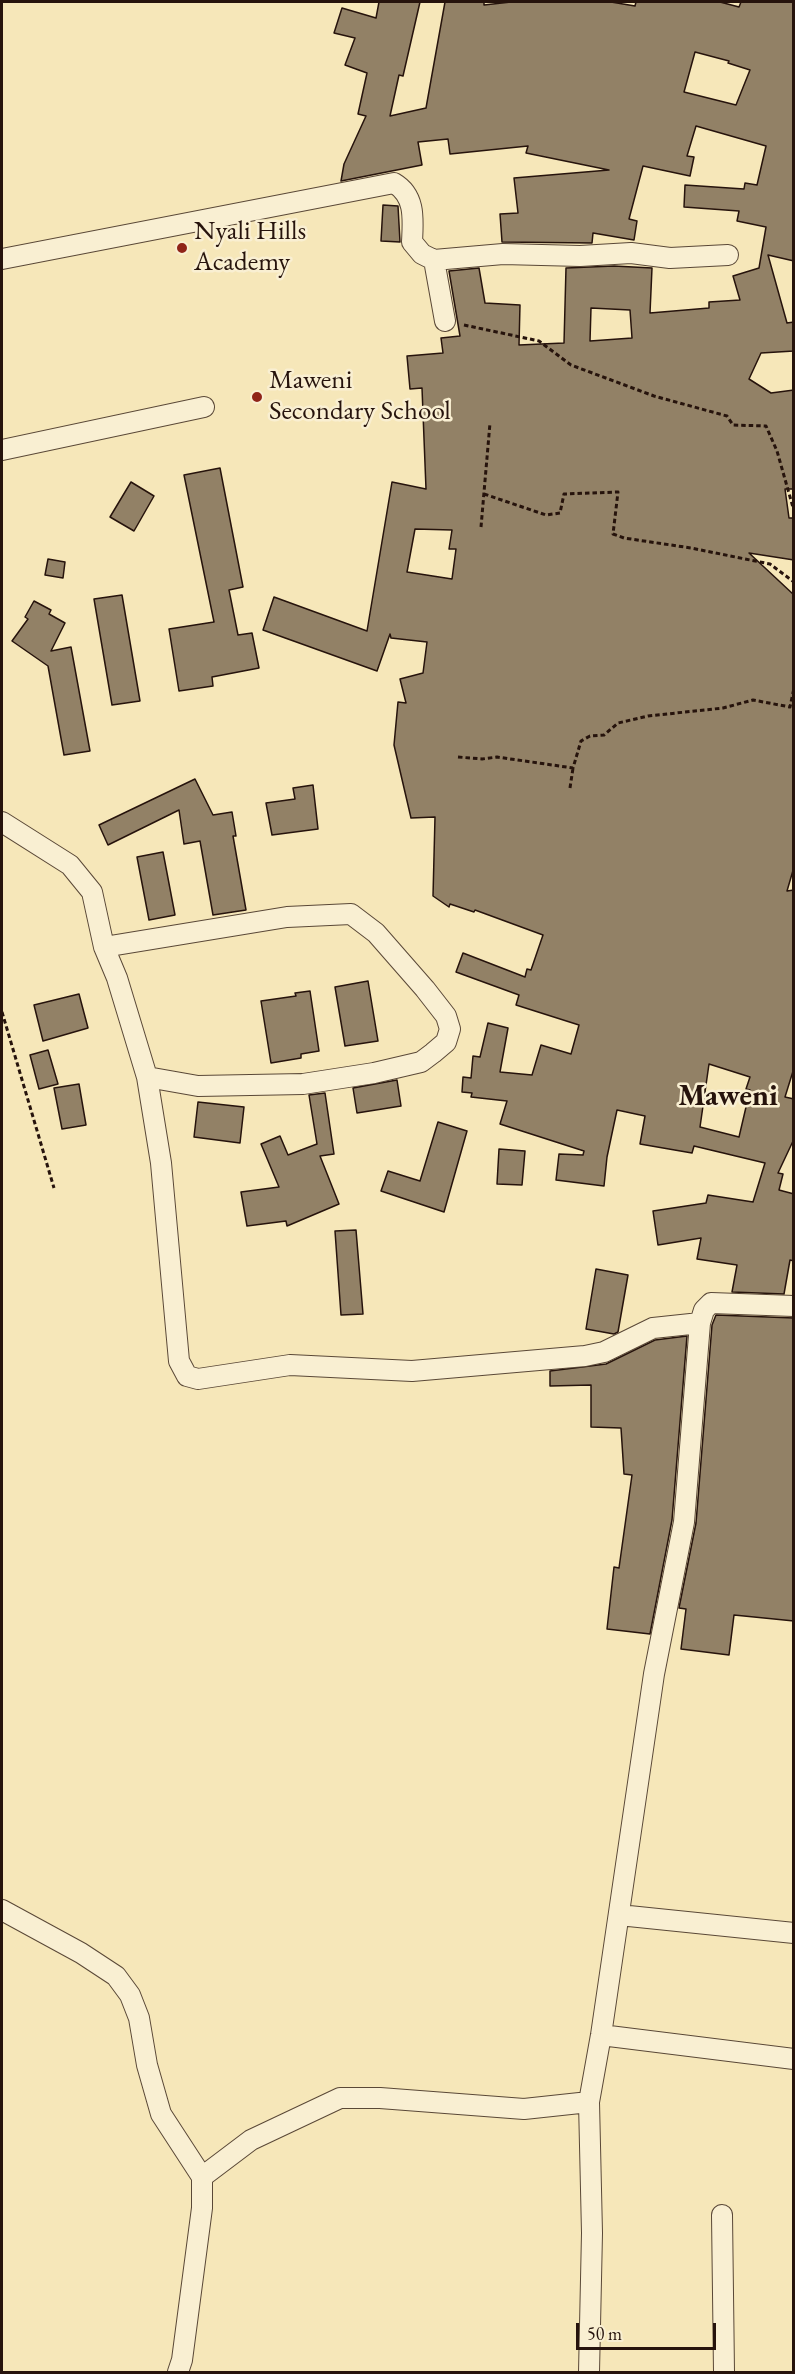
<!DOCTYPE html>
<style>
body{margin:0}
#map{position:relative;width:795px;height:2374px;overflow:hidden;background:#f6e7b9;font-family:"EB Garamond",serif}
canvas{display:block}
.frame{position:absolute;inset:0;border:3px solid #26130c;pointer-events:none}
.scale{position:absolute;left:576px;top:2323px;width:140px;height:27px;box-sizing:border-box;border:3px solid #26130c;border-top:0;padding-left:8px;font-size:18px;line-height:21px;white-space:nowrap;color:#26130c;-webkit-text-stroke:4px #f9efd2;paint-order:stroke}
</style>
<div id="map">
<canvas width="795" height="2374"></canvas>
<div class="frame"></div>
<div class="scale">50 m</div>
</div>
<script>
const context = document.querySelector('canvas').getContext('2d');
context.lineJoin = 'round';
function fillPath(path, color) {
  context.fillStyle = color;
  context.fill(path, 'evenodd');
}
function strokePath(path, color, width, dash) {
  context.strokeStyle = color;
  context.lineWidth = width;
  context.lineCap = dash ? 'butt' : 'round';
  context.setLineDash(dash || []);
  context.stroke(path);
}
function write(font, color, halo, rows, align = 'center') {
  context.font = font + ' "EB Garamond",serif';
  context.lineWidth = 5;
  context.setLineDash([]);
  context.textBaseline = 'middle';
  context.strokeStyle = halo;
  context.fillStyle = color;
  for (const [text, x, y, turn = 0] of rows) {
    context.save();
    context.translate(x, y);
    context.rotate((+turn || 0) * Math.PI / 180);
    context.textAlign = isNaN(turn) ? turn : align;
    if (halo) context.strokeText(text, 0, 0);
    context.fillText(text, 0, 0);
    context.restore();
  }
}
const building = new Path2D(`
 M379 2H420L403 76 399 75 390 116 426 108 445 2H484V5L511 2H611L635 6 636 2H720L739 7 741 2H794V261L768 255 787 323 794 322V351L761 353 749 379 771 393 794 390V489H785L789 518H794V560L749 553 794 595V867L787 891 794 890V1068L785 1097 794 1099V1139L778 1173 783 1174 779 1190 794 1194V1261L790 1260 784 1294 732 1292 737 1265 697 1259 701 1238 658 1245 653 1211 706 1203 708 1195 753 1202 765 1163 694 1146 692 1153 640 1144 645 1116 617 1110 607 1157 604 1186 556 1180 559 1154 583 1155 584 1151 500 1124 507 1101 471 1097 472 1093 462 1092 463 1077 471 1078 473 1056 480 1057 488 1023 508 1028 500 1072 532 1075 541 1045 571 1054 579 1025 516 1005 519 995 456 972 463 953 525 977 527 969 531 970 543 935 475 910 474 912 450 904 449 907 433 896 435 817 411 818 394 745 398 702 406 703 400 679 423 673 427 642 391 638 390 634 377 671 263 630 274 597 367 631 392 482 426 489 422 388 410 389 407 356 443 353 441 338 460 336 449 271 479 268 485 303 520 305 519 345 564 343 566 268 614 266 652 268 650 313 709 308V302L740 300 733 276 759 268 766 227 737 221 739 211 684 207 685 185 744 189 745 183 757 185 766 146 696 126 687 156 694 157 690 176 643 166 629 219 637 221 634 240 593 233 592 243 502 242 500 214 518 213 514 178 609 170 526 153 528 146 450 154 448 139 418 142 422 165 341 181 344 164 366 116 358 114 367 73 345 65 355 38 334 33 342 8 376 18ZM695 52 729 61 728 63 750 70 736 105 684 92ZM591 308 630 310 632 338 590 341ZM415 529 452 530 449 549H456L452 579 407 572ZM709 1064 750 1077 746 1089 750 1090 739 1137 700 1127Z
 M383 205 398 206 400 242 381 241Z
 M220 468 243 587 229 590 238 635 252 633 259 668 212 677 213 686 179 691 169 629 214 622 184 475Z
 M131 482 154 496 134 531 110 517Z
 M48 559 65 562 63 578 45 575Z
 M122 595 140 701 112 705 94 599Z
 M34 601 51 610 49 614 65 623 51 651 71 647 90 751 64 755 48 666 12 641 28 619 25 617Z
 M195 779 213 815 232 812 236 836H233L246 910 213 915 200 841 184 844 179 810 108 845 99 825Z
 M313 785 318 829 272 835 266 803 295 799 293 788Z
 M163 852 175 915 149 920 137 857Z
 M368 981 378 1041 345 1046 335 987Z
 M310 991 319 1051 301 1054V1058L271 1063 261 1001 296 996 295 993Z
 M79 994 88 1028 43 1041 34 1005Z
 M48 1050 58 1084 39 1089 30 1055Z
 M397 1080 401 1106 357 1113 353 1088Z
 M79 1084 86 1125 62 1129 54 1088Z
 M325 1093 334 1154 320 1156 339 1204 287 1226 286 1221 247 1226 241 1192 279 1187 261 1144 280 1136 288 1155 317 1144 309 1095Z
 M198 1102 244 1107 240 1143 194 1137Z
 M438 1122 467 1131 444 1212 381 1191 388 1171 420 1181Z
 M499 1149 525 1151 522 1185 497 1184Z
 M356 1230 363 1314 341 1315 335 1231Z
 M596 1269 628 1275 618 1332 614 1334 586 1329Z
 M716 1315 794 1318V1621L734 1615 729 1655 681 1649 686 1609 679 1608 696 1523 712 1325Z
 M687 1336 672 1520 650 1634 607 1629 614 1567 619 1568 632 1475 624 1474 621 1428 591 1427V1385L550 1386V1371L606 1364 655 1340Z`);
fillPath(building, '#928166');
strokePath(building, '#26130c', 1.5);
const minor = new Path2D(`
 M2 259 394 183C416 196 413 220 412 242L422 254 434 260 445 321
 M434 260 503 254 580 256 631 253 670 258 728 255
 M2 450 204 407
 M2 822 70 865 92 892 104 947 117 978 147 1077 198 1086 303 1084 374 1073 421 1062 433 1053 446 1042 450 1029 446 1016 425 989 376 933 351 914 287 917 104 947
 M147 1077 161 1163 179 1361 187 1376 198 1379 290 1365 412 1371 585 1356 604 1352 653 1328 700 1323
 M2 1910 81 1953 116 1976 130 1995 139 2018 147 2065 161 2114 202 2177V2208L182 2360 178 2372
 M619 1915 794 1933
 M601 2035 794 2059
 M202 2177 251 2140 340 2098H380L524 2109 589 2102
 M722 2215 724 2372
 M589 2372 592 2233 589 2102 601 2035 654 1674 684 1522 700 1323 704 1310 711 1303 794 1306`);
strokePath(minor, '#5a4837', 22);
strokePath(new Path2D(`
 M464 325 539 341 571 365 654 396 727 416 733 425 766 426 777 451 794 511
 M484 494 546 515 560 513 564 494 618 492 613 534 624 538 691 548 770 564 794 582
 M481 527 490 423
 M458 757 482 759 497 757 573 768 581 741 590 736 604 735 618 723 648 716 723 708 753 700 790 707 794 688
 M570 788 573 768
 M2 1012 54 1188`), '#26130c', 3, [4.5, 3]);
strokePath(minor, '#f9efd2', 20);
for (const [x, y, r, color] of [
 [182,248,6,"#8f2418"],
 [257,397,6,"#8f2418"]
]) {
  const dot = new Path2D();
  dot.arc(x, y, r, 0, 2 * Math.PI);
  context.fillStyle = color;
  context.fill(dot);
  strokePath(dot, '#f9efd2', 2);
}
write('27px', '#26130c', '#f9efd2', [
 ["Nyali Hills",194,232],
 ["Academy",194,263],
 ["Maweni",269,381],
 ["Secondary School",269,412]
], 'left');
write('bold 30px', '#26130c', '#f9efd2', [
 ["Maweni",728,1097]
]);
</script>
